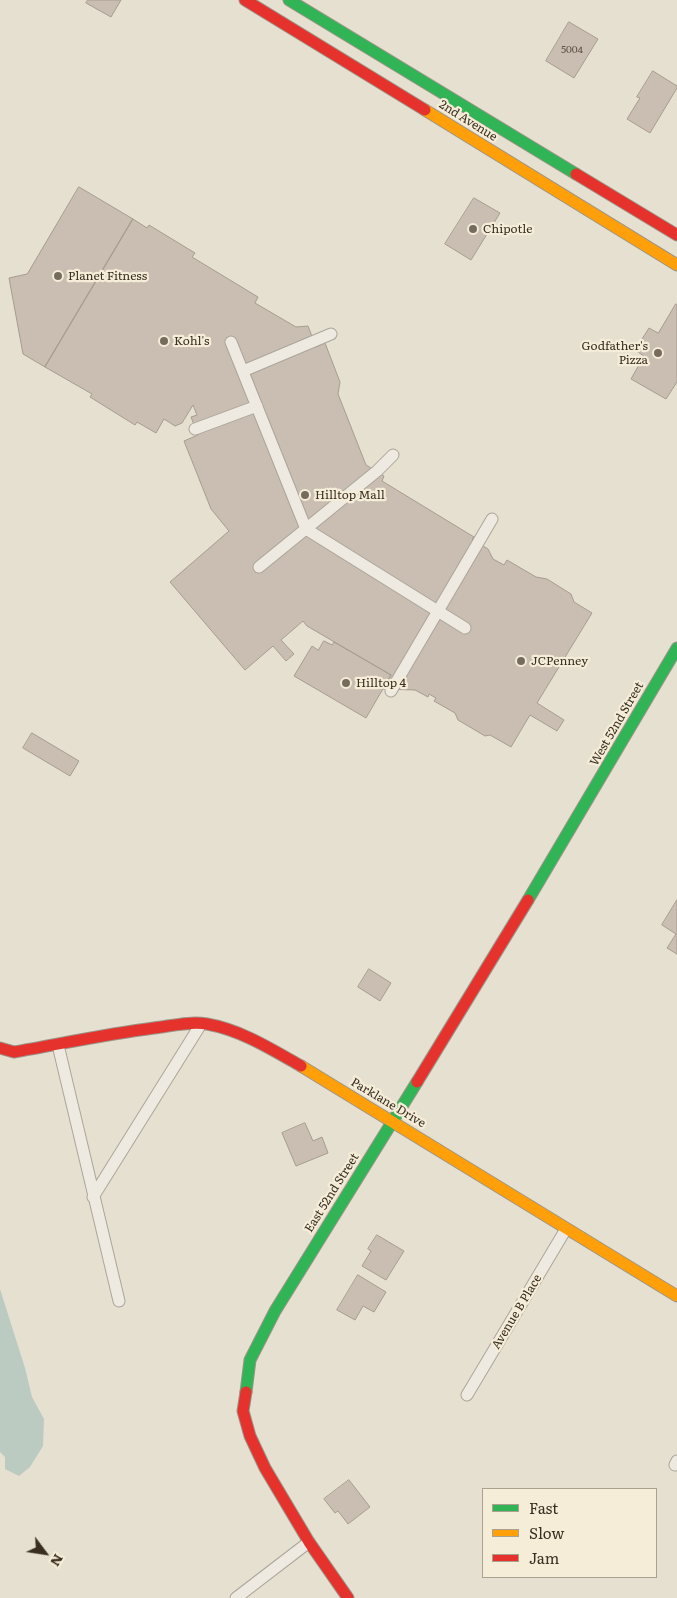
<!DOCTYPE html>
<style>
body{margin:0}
#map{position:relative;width:677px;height:1598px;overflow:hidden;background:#e6e0d0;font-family:Literata,serif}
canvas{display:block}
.legend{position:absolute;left:482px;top:1488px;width:175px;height:90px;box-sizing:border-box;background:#f5edd8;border:1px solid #aaa18e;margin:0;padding:6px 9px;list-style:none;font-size:15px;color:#3a2e20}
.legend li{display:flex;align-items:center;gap:10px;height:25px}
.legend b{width:25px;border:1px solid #aaa18e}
.north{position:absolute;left:20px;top:1528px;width:50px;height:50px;-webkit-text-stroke:4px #f5edd8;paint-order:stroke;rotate:121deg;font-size:14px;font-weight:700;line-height:20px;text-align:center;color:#3a2e20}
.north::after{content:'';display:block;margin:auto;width:18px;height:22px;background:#3a2e20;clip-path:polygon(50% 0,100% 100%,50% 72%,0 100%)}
</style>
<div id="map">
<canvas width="677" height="1598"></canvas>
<ul class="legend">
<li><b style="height:6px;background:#30b455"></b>Fast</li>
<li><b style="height:6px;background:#ff9f0a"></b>Slow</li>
<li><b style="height:6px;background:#e5322d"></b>Jam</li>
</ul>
<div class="north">N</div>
</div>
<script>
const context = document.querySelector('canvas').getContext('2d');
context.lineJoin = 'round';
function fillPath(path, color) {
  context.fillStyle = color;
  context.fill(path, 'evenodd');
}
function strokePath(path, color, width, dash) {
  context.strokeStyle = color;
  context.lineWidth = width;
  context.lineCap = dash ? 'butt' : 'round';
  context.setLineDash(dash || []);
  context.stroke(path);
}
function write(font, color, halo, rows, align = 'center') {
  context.font = font + ' Literata,serif';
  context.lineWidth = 4.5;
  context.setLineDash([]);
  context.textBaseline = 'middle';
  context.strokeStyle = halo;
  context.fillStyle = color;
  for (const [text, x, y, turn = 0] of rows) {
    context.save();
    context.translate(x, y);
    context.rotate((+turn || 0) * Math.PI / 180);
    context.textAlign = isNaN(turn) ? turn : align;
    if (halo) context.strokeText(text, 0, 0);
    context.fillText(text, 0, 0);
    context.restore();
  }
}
fillPath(new Path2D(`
 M0 1289 25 1368 32 1397 44 1419 43 1446 30 1467 19 1476 5 1469V1457L0 1452Z`), '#bbcbc1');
const building = new Path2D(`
 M88 0H121L111 17 86 3Z
 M569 22 598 39 574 78 546 61Z
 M653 71 677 86V88L650 133 627 119 640 98 637 97Z
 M79 187 133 219 45 367 23 354 9 278 27 274Z
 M474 198 500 213 471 260 445 244Z
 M133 219 147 228 149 225 195 253 192 257 258 297 255 303 296 327 308 326 316 347 325 343 340 382 338 394 366 465 384 476 382 481 474 537 472 539 488 549 493 559 504 565 507 560 536 577 547 579 571 594 574 602 592 613 537 703 564 720 557 731 530 715 511 747 490 735 485 736 458 720 455 713 434 701 436 698 429 694 428 697 415 690 383 689 391 675 307 626 303 621 281 640 294 654 286 661 273 646 245 670 170 582 229 531 211 509 184 441 198 435 191 417 197 415 193 405 182 423 175 426 164 419 156 433 137 422 135 425 90 397 92 394 45 367Z
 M676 304 677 305V382L666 399 631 379 644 356 635 350 649 328 658 333Z
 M324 641 332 645 334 642 391 675 366 718 294 676 312 646 318 650Z
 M32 733 79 761 70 776 23 748Z
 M677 900V954L667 948 676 934 662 925Z
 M369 969 391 983 380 1001 358 987Z
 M305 1123 313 1141 322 1137 328 1153 296 1166 282 1133Z
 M377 1235 404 1251 386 1280 362 1266 371 1251 368 1249Z
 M358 1275 386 1292 374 1312 363 1306 355 1320 337 1310Z
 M349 1480 370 1507 348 1524 338 1511 335 1513 324 1499Z`);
fillPath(building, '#c9beb1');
strokePath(building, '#a69c8f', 1);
const street = new Path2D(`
 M231 342 306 529 465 628
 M243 371 331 334
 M195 429 257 406
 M259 567 377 471 393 455
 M391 691 492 519
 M58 1045 119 1301
 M93 1197 201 1024
 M467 1395 566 1229
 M675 1465 677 1461
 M236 1598 309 1542`);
const fast = new Path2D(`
 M289 0 576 174
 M528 900 677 648
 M246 1392 250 1360 275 1311 417 1082`);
const slow = new Path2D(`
 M425 110 677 265
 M301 1066 677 1296`);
const jam = new Path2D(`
 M245 0 425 110
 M576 174 677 235
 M0 1048 14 1052C60 1044 107 1034 154 1028 171 1026 190 1021 207 1024 241 1030 271 1049 301 1066
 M417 1082 528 900
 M246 1392 243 1411 250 1436 265 1468 309 1542 348 1598`);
strokePath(street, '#aba599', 13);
strokePath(fast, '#9b9488', 13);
strokePath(slow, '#9b9488', 13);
strokePath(jam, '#9b9488', 13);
strokePath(street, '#eeeae2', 11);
strokePath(fast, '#30b455', 11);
strokePath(slow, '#ff9f0a', 11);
strokePath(jam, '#e5322d', 11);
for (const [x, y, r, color] of [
 [473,229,5,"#766c5e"],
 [58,276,5,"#766c5e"],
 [164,341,5,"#766c5e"],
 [658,353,5,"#766c5e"],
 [305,495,5,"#766c5e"],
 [521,661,5,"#766c5e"],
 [346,683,5,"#766c5e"]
]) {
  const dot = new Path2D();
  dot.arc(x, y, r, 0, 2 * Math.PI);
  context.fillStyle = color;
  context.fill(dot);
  strokePath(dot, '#f5edd8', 2);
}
write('10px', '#5e5244', null, [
 ["5004",572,50]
]);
write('12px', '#3a2e20', '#f5edd8', [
 ["2nd Avenue",468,121,32],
 ["West 52nd Street",617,724,-60],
 ["Parklane Drive",388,1103,31],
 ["East 52nd Street",332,1193,-58],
 ["Avenue B Place",517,1312,-59]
]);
write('12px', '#3a2e20', '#f5edd8', [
 ["Chipotle",483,229],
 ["Planet Fitness",68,276],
 ["Kohl's",174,341],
 ["Godfather's",648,346,"right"],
 ["Pizza",648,360,"right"],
 ["Hilltop Mall",315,495],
 ["JCPenney",531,661],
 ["Hilltop 4",356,683]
], 'left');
</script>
